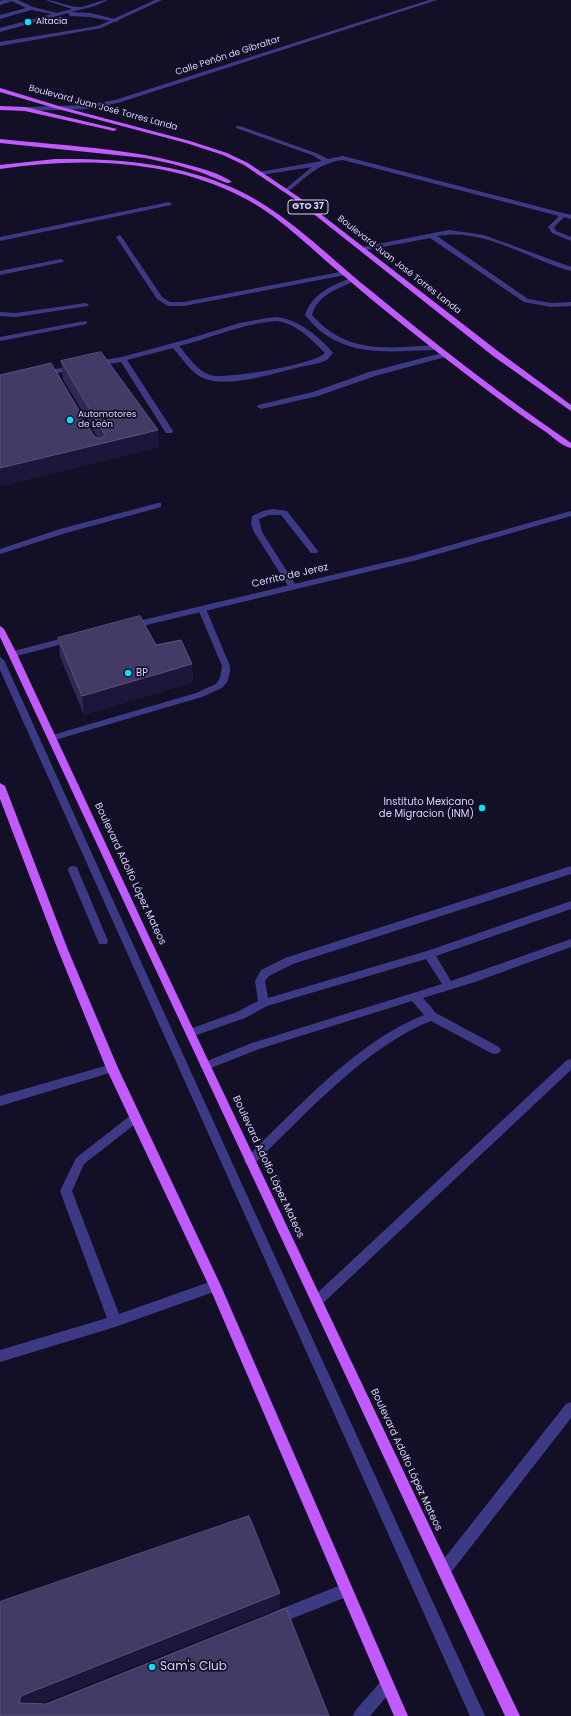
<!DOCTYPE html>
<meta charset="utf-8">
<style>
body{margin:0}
canvas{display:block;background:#130f26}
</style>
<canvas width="571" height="1716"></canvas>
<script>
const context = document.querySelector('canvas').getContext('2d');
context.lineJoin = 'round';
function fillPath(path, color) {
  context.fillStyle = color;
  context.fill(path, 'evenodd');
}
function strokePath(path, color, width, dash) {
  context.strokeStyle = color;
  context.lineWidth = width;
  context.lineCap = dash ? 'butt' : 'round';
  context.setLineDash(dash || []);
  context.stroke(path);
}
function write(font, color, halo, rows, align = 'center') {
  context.font = font + ' Poppins,sans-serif';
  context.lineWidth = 3.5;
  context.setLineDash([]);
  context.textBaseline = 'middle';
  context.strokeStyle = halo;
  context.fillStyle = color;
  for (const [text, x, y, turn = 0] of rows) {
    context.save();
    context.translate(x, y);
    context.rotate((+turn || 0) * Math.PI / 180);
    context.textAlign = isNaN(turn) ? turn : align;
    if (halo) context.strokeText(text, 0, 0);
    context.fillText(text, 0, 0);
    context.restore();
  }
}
fillPath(new Path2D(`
 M5 0H18L33 7 57 13 72 9 45 0C56 0 71 8 80 7 90 6 98 0 108 0L95 6 71 12 90 13 119 20 116 22 90 17 70 16 68 13 0 32V28L52 14 31 10 0 19V15L26 8 12 1 0 5V1Z
 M236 126H240L316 153 328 159 343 156 571 215V219L564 217 554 227 556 231 571 237V241L552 233 548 227 559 216 343 160C320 162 305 178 288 192H284V190L312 167 261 175 258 173 259 172 322 161 312 155 236 128Z
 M169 202 172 204 171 205 0 241V237Z
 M449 230 484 235 571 267V271C528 259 483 227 437 236L528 299 551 303 571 302V306L551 307 524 302 430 238 362 251 359 249 362 247Z
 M119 235 121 236 162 297 170 302H184L345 271 348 273 345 275 184 306H168L157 299 116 237Z
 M61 259 64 261 63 262 0 275V271Z
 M352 278 355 280 354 281C338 289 317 295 312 315 347 355 388 348 436 345L440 347 439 349C429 351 418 350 408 351 367 353 331 349 305 315 311 295 333 284 352 278Z
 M86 303 89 305 88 306 16 317 0 316V312L16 313Z
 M278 317C300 321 319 336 333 353 331 355 329 358 327 360 319 364 308 365 300 367 274 373 228 389 203 378 190 372 182 358 173 348L127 360 173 431 172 433H166L121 362 95 366 91 364 92 362 122 357 188 339 240 323 267 318ZM278 321C298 325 312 340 325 353 316 364 225 380 210 375 197 371 188 356 179 346 212 338 243 323 278 321Z
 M85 321 87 322V324L0 341V337Z
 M446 352 450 354 449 356 375 376 318 396 261 409 257 407 258 405 313 392 369 372Z
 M75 366H78V370L43 375 39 373 43 371Z
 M158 503H161V507L66 533 0 554V549L60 529Z
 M273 509 287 511 318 551 317 553H311L281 515H269L259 519 262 532 297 587 296 589H290L254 532 251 524 252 516 263 511Z
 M202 606 206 609 230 666V672L227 682 222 688 202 697 55 740H49L47 738 49 736 196 693 216 684 220 678 222 666 198 609Z
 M0 657 4 660 250 1202 485 1716H470L0 670Z
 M571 866V874L293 964 269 976 265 981 268 998 427 951 571 901V909L436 956 451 981 571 939V947L475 982 423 998 436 1013 499 1047 501 1050 499 1053 495 1054 491 1053 431 1021C365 1047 305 1115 254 1164L250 1166 246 1164 244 1161 246 1158C297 1108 358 1041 424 1015L412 1001 259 1049 206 1070 202 1069 200 1066 202 1063 252 1043 442 984 426 959 267 1006 245 1018 191 1037 187 1036 186 1033 187 1030 237 1012 258 1001 255 981 261 970 285 958Z
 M571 1059V1070L321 1305 317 1307 313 1305 311 1301 313 1297 567 1060Z
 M112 1064 116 1065 118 1068 116 1071 0 1106V1096Z
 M135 1113 139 1115 141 1118 139 1121 84 1164 72 1191 119 1314 215 1280 219 1282 221 1286 219 1290 115 1327 0 1362V1350L107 1318 60 1191 76 1158 131 1115Z
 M571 1402V1418L449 1575 444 1577 439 1575 437 1570 439 1565 566 1404Z
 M346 1583 351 1585 353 1590 351 1595 276 1625 271 1623 269 1618 271 1613Z
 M387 1678 392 1680 394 1685 392 1690 370 1716H353L355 1711 382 1680Z`), '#3d3a85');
fillPath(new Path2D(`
 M155 0H162L101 28 0 46V42L98 26Z
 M429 0H437L118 103 87 109 25 111 22 109 25 107 87 105 115 100Z
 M571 511V516L417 560 130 629 126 626 130 623 412 556Z
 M71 636 74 637 75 639 74 641 13 657 9 654 10 652Z
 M73 866 77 867 78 870 108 941 107 944H99L98 941 68 870 69 867Z`), '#3d3a85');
fillPath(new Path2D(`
 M0 88 62 107 190 141 227 153 248 163 300 198 499 352 571 405V411L493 356 296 200 244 165 223 155 186 143 58 109 0 92Z
 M0 106 25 107 117 129 114 131 25 111 0 110Z
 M0 139C66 146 132 148 196 167 207 170 223 175 232 182L227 183 200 172 173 164 145 158 0 143Z
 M55 159C115 158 176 163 231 187 284 210 325 254 370 290 435 344 501 395 571 443V448C562 446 554 438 546 432 520 415 495 396 471 378 425 343 381 308 338 271 308 246 279 216 244 198 170 159 81 157 0 169V165Z
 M0 626 4 629 17 654 147 932 520 1716H505L0 637Z
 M0 783 5 786 68 950 118 1068 221 1286 408 1716H394L209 1286 106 1068 58 950 0 799Z`), '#c25bff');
fillPath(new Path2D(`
 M61 361 159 447 0 486V375L94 436 98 438 63 379Z
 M58 638 156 645 192 664 193 682 84 715 60 657Z`), '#312854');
fillPath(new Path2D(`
 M158 430 159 447 0 486V468Z
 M192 664 193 682 84 715 82 696Z
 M280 1593V1608L25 1710 19 1703 21 1696Z`), '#1d163a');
const building = new Path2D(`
 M101 352 158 430 0 468V375L51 363 94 436 100 439 105 435 61 361Z
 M140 616 156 645 181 640 192 664 82 696 58 638Z
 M249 1516 280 1593 21 1696 19 1703 46 1704 286 1608 329 1716H0V1602Z`);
fillPath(building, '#433a66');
strokePath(building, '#5a527e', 1);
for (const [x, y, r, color] of [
 [28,22,4,"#00e5ff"],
 [70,420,4,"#00e5ff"],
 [128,673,4,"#00e5ff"],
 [482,808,4,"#00e5ff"],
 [152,1667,4,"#00e5ff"]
]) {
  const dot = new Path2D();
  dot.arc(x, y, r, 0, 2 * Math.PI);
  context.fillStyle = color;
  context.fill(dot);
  strokePath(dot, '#130f26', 1.5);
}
write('9px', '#d9d4ff', '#130f26', [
 ["Altacia",36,22],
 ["Automotores",78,415],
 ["de León",78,425]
], 'left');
write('9px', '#d9d4ff', '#130f26', [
 ["Calle Peñón de Gibraltar",228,56,-18],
 ["Boulevard Juan José Torres Landa",103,108,15],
 ["Boulevard Juan José Torres Landa",399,265,38]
]);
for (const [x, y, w] of [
 [308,207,40]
]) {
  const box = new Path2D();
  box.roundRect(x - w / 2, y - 7, w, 14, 3);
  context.fillStyle = '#130f26';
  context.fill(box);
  strokePath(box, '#d9d4ff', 1);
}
write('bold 9px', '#d9d4ff', null, [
 ["GTO 37",308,207]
]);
write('10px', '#d9d4ff', '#130f26', [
 ["Cerrito de Jerez",290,576,-13],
 ["Boulevard Adolfo López Mateos",130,874,65],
 ["Boulevard Adolfo López Mateos",268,1167,65],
 ["Boulevard Adolfo López Mateos",406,1460,65]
]);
write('10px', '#d9d4ff', '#130f26', [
 ["BP",136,673],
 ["Instituto Mexicano",474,802,"right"],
 ["de Migracion (INM)",474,814,"right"]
], 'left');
write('12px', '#d9d4ff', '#130f26', [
 ["Sam's Club",160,1667]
], 'left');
</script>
